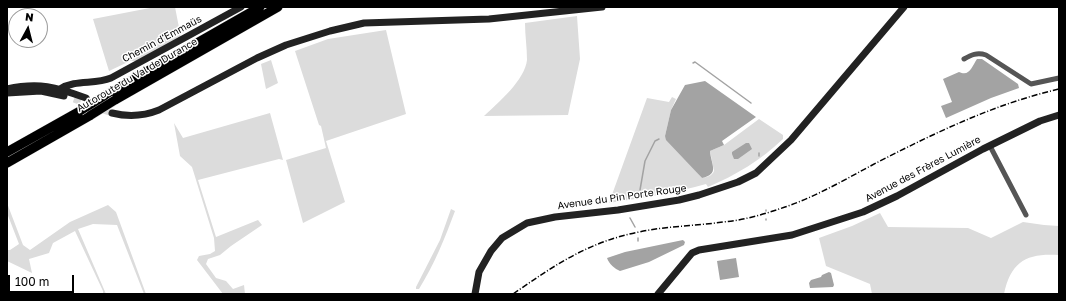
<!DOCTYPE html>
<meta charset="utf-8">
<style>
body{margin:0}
#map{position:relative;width:1066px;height:301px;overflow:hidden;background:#fff;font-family:"Golos Text",sans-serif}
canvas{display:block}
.frame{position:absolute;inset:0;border:8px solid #000;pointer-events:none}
.north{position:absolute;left:8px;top:8px;width:40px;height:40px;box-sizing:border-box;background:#fff;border:1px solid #999;border-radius:50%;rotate:7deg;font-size:11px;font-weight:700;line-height:16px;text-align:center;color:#000}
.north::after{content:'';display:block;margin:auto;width:14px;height:18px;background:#000;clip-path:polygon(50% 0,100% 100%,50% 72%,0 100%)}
.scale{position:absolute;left:8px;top:275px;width:66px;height:18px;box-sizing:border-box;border:2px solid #000;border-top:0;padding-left:5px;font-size:12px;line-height:14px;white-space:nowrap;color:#000;-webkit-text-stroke:3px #fff;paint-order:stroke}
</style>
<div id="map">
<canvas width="1066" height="301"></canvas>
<div class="frame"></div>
<div class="north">N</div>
<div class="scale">100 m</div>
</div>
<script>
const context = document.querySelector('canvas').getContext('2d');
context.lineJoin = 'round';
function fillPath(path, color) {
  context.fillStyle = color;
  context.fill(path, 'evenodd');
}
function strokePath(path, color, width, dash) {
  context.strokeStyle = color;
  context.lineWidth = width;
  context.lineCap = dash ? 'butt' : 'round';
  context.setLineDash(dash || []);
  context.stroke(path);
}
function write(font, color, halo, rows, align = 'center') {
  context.font = font + ' "Golos Text",sans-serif';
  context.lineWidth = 3;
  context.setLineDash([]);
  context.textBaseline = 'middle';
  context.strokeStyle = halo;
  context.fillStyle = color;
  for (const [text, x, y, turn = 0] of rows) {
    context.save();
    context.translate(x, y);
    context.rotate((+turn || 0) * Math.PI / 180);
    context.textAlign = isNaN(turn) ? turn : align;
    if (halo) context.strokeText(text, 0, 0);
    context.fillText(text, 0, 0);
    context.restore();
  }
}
fillPath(new Path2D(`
 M155 7H175L181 38 138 61H130L109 71 93 19Z
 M577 16 580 59 568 115 484 116C498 103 525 80 527 60 527 48 525 35 525 23Z
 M386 30 406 114 326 141 345 202 303 223 286 160 326 148 321 126 319 125 295 51 328 39Z
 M271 60 278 83 266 89 261 64Z
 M672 97 676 99 671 110 665 136 702 178C707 177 712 176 714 171L710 151 724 145 759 119 783 135V139C761 160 736 175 708 187L706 184C674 193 642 198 609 203L647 98 669 102Z
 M270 113 283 160 279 159 198 180 216 237 258 220 262 225 231 246 220 255 208 259 206 264 216 278 226 281 233 289 244 285 245 294H223L197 260 199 256 210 254 215 251 214 238 192 167 180 156 174 123 183 138Z
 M7 203 23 245 30 250 70 222 108 205 116 212 146 294H144L117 225 93 224 78 229 106 294H103V291L75 231 53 243 49 253 29 259 32 273 7 261V250H10L19 244 7 213Z
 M451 209 455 211C445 238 434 265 419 289H416V287L440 240Z
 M880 213 888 227 968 228 991 238 1023 222 1044 225 1059 226V255C1027 253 1011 261 1004 294H872L870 284 826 266 819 238 852 226Z`), '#dcdcdc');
fillPath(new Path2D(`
 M977 59H982L1018 84 1019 88 991 98 946 118 941 106 952 102 943 79 959 72C970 77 972 66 977 59Z
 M705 81 756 117 722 141 724 145 710 151C711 165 720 174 702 178L666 140 665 136 671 110 685 85Z
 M746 143H749L752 149 738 159H734L732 154V152Z
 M683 240 685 242 684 245 649 262 620 271C615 269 609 264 607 258L625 252Z
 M736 258 739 277 720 280 717 261Z
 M829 272 831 273 834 285 833 287 810 288 809 283 811 280 821 277 822 275Z`), '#a3a3a3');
strokePath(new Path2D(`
 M693 63 695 62 751 103
 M759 153V156
 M640 190 645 161 655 141 659 139
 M639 197 640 194
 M766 210V211
 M630 218 635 227
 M766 220V219
 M638 238V241`), '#a3a3a3', 1.5);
strokePath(new Path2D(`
 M74 99 112 113`), '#d9d9d9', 7, [7, 3.5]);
const highway = new Path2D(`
 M104 96 260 7
 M115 100 278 7
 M7 152 80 111
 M7 163 91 115`);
strokePath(highway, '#dbdbdb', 10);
strokePath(new Path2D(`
 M964 59C971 55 977 52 986 55L1031 84 1059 78
 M990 146 1026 215`), '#555', 5);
strokePath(new Path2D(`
 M7 89C39 82 56 87 86 98
 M60 89C76 79 94 85 111 78L241 7
 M7 93 41 91 64 96
 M112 113C128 117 144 116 159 110L257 58 286 45 330 31 364 23 489 19 602 7
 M475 294 479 272 491 251 502 238 527 223 555 217 618 210 679 200 699 195 738 182 756 173 791 140 904 7
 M658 294 692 253 699 250 792 235 863 212 897 196 983 149 1040 121 1059 115`), '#222', 7);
strokePath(highway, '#000', 9);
strokePath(new Path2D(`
 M513 294C555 265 588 242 639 232 667 226 695 226 723 222 745 220 765 214 785 207 818 196 849 177 880 161 939 131 995 104 1059 89`), '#000', 1.5, [6, 2, 1, 2]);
const highwayBridge = new Path2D(`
 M80 111 104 96
 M91 115 115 100`);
strokePath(highwayBridge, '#dbdbdb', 10, []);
strokePath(highwayBridge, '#000', 9);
write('10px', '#000', '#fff', [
 ["Chemin d'Emmaüs",162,39,-28],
 ["Autoroute du Val de Durance",137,75,-30],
 ["Avenue des Frères Lumière",923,169,-28],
 ["Avenue du Pin Porte Rouge",622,197,-8]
]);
</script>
